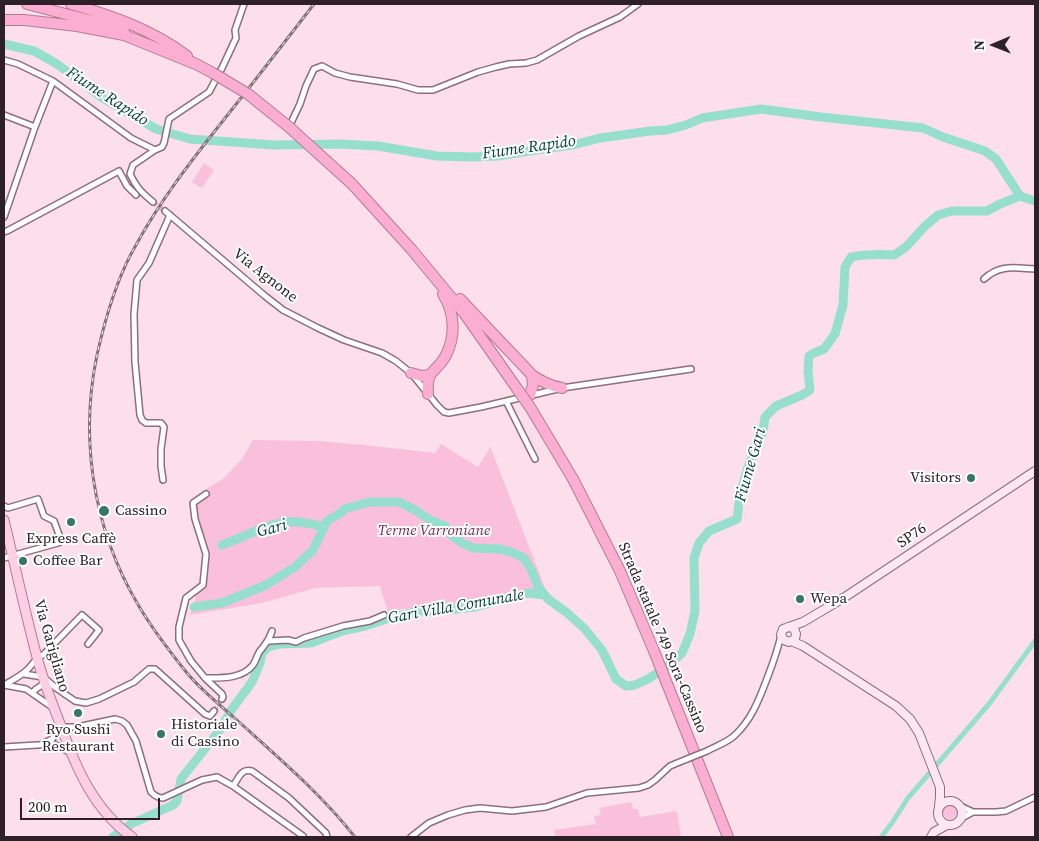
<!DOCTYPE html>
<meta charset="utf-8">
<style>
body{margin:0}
#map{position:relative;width:1039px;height:841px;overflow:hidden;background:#fddfec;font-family:"Source Serif 4",serif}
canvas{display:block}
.frame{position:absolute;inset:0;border:5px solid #2d2026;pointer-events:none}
.north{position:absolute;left:969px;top:20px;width:50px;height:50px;-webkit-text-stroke:4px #fff;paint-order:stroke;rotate:269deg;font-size:14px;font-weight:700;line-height:20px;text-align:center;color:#2d2026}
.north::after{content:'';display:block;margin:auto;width:18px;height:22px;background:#2d2026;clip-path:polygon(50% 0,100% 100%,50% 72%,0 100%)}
.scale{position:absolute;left:20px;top:798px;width:140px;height:22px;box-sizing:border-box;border:2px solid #2d2026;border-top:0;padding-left:6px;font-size:15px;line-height:18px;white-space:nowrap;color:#2d2026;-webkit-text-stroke:4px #fff;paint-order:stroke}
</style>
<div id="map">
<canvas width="1039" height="841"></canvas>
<div class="frame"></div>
<div class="north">N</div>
<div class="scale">200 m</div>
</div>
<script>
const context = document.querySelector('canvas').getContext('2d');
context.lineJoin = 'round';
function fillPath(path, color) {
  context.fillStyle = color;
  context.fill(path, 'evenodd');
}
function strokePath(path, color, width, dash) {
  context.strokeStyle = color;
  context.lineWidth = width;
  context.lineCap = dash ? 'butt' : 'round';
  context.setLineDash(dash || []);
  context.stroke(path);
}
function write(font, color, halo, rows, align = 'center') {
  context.font = font + ' "Source Serif 4",serif';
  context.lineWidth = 4;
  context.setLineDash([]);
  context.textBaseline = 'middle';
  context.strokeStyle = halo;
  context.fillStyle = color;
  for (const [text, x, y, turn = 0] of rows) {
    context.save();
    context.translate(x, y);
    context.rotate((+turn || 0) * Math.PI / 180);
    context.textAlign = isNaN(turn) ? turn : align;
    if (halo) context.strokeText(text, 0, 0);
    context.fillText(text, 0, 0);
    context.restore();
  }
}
fillPath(new Path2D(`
 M204 163 214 170 202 188 192 182Z
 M253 440 318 441 365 445 435 453 441 444 478 467 488 451 490 446 547 593 512 595 474 605 402 609 388 613 380 586 315 588 262 603 190 615 205 569 195 496 224 478 242 459Z
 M631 802 633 809H638L640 817 677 811 681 837H556L554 830 596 824 594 816 601 815 599 808Z
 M943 812a7 7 0 1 1 14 0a7 7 0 1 1-14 0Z`), '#fabfda');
strokePath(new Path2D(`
 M881 837 892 823 908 798 989 704 1035 641`), '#96dfcd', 5);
strokePath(new Path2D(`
 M4 44 34 51 57 64 101 97 156 129 190 139 274 145 340 144 378 146 437 156 472 157 498 156 536 150 573 145 600 138 650 131 667 130 686 125 702 118 761 109 821 117 923 128 943 137 985 151 996 159 1020 196
 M1020 196 1035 201
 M222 545C246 537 271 520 297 522 306 522 315 525 324 527
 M194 607 222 603 266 585 295 567 313 550 327 521 342 512 344 509 370 502H399L413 509 432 521 445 526 449 533 460 542 473 548 499 549 511 552 524 558 532 571 538 587 548 599 566 612 584 628 602 650 616 679 626 686 635 685 648 679 668 666 682 653 690 634 695 611 694 558 699 543 709 531 737 519 740 494 748 467 763 431 765 417 776 406 802 395 810 390 808 371 809 356 814 353 824 349 835 334 843 305 845 267 851 257C866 254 879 254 894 255L906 247 925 226 938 215 952 211H987L1000 204 1020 196
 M113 837 131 824 173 805 177 801 181 779 219 731 232 709 252 682 260 663 262 653 268 647 280 644 311 643 342 631 365 626 393 617 419 611H437L475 607 528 593 544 595`), '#96dfcd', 9);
strokePath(new Path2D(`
 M153 202 165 211
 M214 711 222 699`), '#d3b9c4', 5, [5, 2.5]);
const street = new Path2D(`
 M4 60 18 64 53 81 131 138 155 150
 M4 115 35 127
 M289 127 300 104 306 86 314 69 322 66 335 73 350 77 397 84 418 90H433L478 72 496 67 509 64 526 63 537 60 579 36 620 17 638 4
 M153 202C141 192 137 188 130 174L133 165 155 150 162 147 164 143 169 119 209 92 222 68 236 38 235 30 244 4
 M165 211 265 296 283 310 318 328 344 340 382 353 396 361 411 373 437 405 444 412 449 413 481 407 562 388 691 369
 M4 217 35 127 53 81
 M4 232 7 231 119 171 127 186 136 195
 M984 279C1000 264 1015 268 1035 269
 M506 401 535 459
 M163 480 161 466V449L164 427 161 423H146L142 420 140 415 135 362 134 314 137 280 149 263 170 215
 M206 494 193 503 195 519 206 554 203 585 186 598 179 627V640L191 661 205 678 222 694 223 697 222 699
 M4 506 8 508 38 499 44 516 54 521 61 540 60 542 58 543 4 558
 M269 641 288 640 296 642 304 638 343 626 370 621 384 615
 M24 674 43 677 56 688 75 701 86 703 99 699 134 682 149 669H155L205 714 210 716 214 711
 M206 678C222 678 242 679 253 665 256 661 257 655 260 651 266 643 269 641 272 631
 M4 685C11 681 19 677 26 671 34 664 34 659 44 654L82 615 99 630 88 644
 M4 685 26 689 52 707
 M32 693 36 689 45 683
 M42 744 52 739 61 727H77L115 719 122 721 127 725 136 741 151 792C155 796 158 798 163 798L202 780 217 777 233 786 303 836
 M4 747 54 744 71 753
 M707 751C716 746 726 743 734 736 752 720 760 697 768 676 773 663 778 649 781 635
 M233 786C239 778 241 768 252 771L289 798 326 833 327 837
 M960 806 973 812H996L1006 811 1035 797
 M960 819 973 812
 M411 837 429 823 448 815 465 810 480 808 512 811 546 807 587 793 639 788 648 785 655 780 670 766 687 759`);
const secondary = new Path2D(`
 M788 627 794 628 796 634 795 639 789 642 784 640 781 635 783 629 803 622 842 599 1035 471
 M791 641 803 646 896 706 910 719 919 733 940 787V797L939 806
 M938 813a12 12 0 1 1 24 0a12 12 0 1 1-24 0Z
 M931 837 934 832 947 825`);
const primary = new Path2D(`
 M4 520C15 565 25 612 37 657 43 681 52 703 61 726 76 768 94 810 132 837`);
const highway = new Path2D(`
 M27 4 112 26 124 31
 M71 4C113 16 153 30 187 56
 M4 20H24L77 26 124 35 198 65
 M192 62 213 73
 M352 184 412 250 464 313 518 390
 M460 299 532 375C542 382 550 386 562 388
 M411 373 422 376 430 375
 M428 394C426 369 435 374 445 357 456 337 455 313 443 294
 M530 395 533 385 532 375
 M530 407 573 479 620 571 654 651 728 837`);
strokePath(street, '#8f6e7c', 8);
strokePath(secondary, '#8f6e7c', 10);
strokePath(primary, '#b47c96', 11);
strokePath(highway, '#b47c96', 12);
strokePath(street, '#fff', 5);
strokePath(secondary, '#fee6f2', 8);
strokePath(primary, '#fdcee4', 9);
strokePath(highway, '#fcadd2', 10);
const rail = new Path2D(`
 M314 4C284 43 253 83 222 122 191 161 160 201 136 245 119 274 109 306 101 338 77 430 91 527 140 608 154 631 170 652 187 673 201 690 221 706 238 721 279 758 321 794 355 837`);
strokePath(rail, '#847079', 3);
strokePath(rail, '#fff', 1, [4]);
const streetBridge = new Path2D(`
 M687 759 707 751`);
const highwayBridge = new Path2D(`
 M213 73 248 94 289 127 352 184
 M518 390 530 407`);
strokePath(streetBridge, '#8f6e7c', 8, []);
strokePath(highwayBridge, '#b47c96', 12, []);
strokePath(streetBridge, '#fff', 5);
strokePath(highwayBridge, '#fcadd2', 10);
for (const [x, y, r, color] of [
 [971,478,5,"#347668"],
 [104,511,6,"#347668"],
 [71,522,5,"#347668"],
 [23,561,5,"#347668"],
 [800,599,5,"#347668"],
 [78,713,5,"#347668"],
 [161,734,5,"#347668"]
]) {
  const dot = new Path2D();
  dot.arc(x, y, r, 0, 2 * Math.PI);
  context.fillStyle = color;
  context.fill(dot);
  strokePath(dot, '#fff', 2);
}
write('15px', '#2d2026', '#fff', [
 ["Via Agnone",265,276,38],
 ["SP76",912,536,-34],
 ["Strada statale 749 Sora-Cassino",662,638,67],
 ["Via Garigliano",51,646,74]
]);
write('15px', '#2d2026', '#fff', [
 ["Visitors",961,478,"right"],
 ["Cassino",115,511],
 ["Express Caffè",71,539,"center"],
 ["Coffee Bar",33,561],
 ["Wepa",810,599],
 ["Historiale",171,725],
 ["di Cassino",171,742],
 ["Ryo Sushi",78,730,"center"],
 ["Restaurant",78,747,"center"]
], 'left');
write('italic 15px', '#752f54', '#fff', [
 ["Terme Varroniane",434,531]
]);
write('italic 16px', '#004237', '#fff', [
 ["Fiume Rapido",107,97,33],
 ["Fiume Rapido",529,148,-8],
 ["Fiume Gari",751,465,-74],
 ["Gari",272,529,-15],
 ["Gari Villa Comunale",456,607,-10]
]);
</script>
